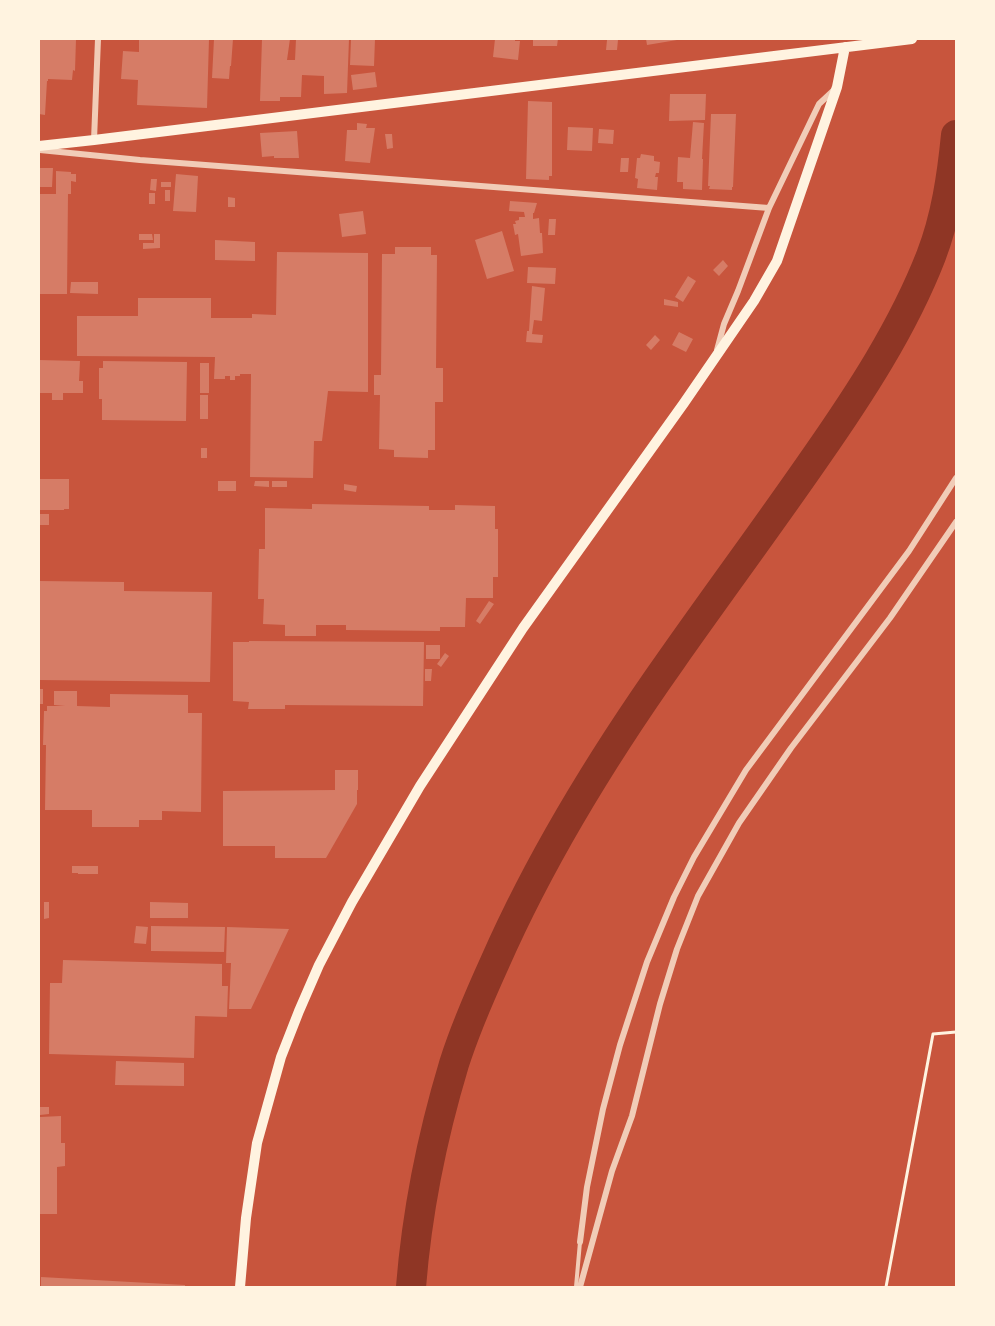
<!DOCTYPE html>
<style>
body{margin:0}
#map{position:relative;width:995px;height:1326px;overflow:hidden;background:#c8553d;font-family:Mulish,sans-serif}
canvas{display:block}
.frame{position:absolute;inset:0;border:40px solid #fff3e0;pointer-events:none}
</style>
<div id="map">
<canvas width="995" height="1326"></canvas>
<div class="frame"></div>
</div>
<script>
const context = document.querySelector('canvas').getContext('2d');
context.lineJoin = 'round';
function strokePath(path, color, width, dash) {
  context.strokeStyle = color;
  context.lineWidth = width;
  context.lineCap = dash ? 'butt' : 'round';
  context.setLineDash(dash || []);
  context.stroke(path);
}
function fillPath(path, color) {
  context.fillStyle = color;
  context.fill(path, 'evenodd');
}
strokePath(new Path2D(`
 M411 1287C417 1211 432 1137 454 1064 465 1029 480 995 495 962 542 855 604 755 672 659 719 592 768 526 815 458 859 395 903 328 931 256 946 217 952 176 956 135`), '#8f3625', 30);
fillPath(new Path2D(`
 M39 39H76L75 71 73 70 72 80 48 79V81H47L45 115 39 114Z
 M139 39H209L207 108 137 105 138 80 121 79 123 51 139 52Z
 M214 39H233L231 66H230L229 79 212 78Z
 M262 39H290L287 60H295L296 39H349L347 93 324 94V76L302 75 301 97H280V101H260Z
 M351 39H375L374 66 350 65Z
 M495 39H515V41H520L518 60 493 57Z
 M533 39H558L557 46H533Z
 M646 39H677V40L647 45Z
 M607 40H618L617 50H606Z
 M375 72 377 87 353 90 351 75Z
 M670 94H706L705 120 669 121Z
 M528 101 552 102V176H549V180L526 179Z
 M711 114H736L733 187H732V190L709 189 710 186H708Z
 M693 122 704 123 702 159H703L702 190 683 189V182H677L678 157 690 158Z
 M357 123 367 124 366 128H375L370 163 345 161 347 130H357Z
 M568 127 593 128 592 151 567 150Z
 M599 129 614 130 613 144 598 143Z
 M297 131 299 158H274V156L262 157 260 133Z
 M385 134H392L393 148 387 149Z
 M641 154 654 156V161L660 162 659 173H656L655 177H658L657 190 637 188 638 179 635 178 637 158H640Z
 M621 158H629L628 172H620Z
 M39 168H53L52 187H40Z
 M56 171 71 172V174H76V182L71 181V194H68L67 294H39V194H56Z
 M176 174 198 176 196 212 173 211Z
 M151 179H157L156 191 150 190Z
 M161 182H171V187H161Z
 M165 190H170V201H165Z
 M149 193H155V204H149Z
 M228 197 235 198V207H228Z
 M510 201 537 203 534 213H533V219L539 218 540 233H542L543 253 521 256 518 234 515 235 513 224H516L515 221 519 220V217H525L524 212 509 211Z
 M363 211 366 234 342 237 339 214Z
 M549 219H556L555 235H548Z
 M502 231 514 271 487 279 475 240Z
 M139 234H152L153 240H139Z
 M154 234H160V248L143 249V243H154Z
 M215 240 255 242V261L215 260Z
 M395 247H431V255H437L436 368H443V402H435V450H428V458L394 457V450L379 449 380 395H374V375H381L382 254H395Z
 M277 252 368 253V392L328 391 322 441H314L313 478 250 477 251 374H240V376H235V380H230V376H225V379H214L215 357 77 356V316H138V298H211V318H252V314L276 315Z
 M723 260 728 266 719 276 713 270Z
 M528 267 556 268 555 284 527 283Z
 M688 276 696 281 683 302 675 297Z
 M71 282H98V294L70 293Z
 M532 286 545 288 542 321 534 320 532 334 543 335 542 343 526 342 527 331H529Z
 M664 299 678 302V307L664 305Z
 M679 332 693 339 686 352 672 345Z
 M655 335 660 340 651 350 646 345Z
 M39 360 80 361 79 381H83V393H63V400H52V393H39Z
 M103 361 187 362 186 421 102 420V399H99V368H103Z
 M200 363H209V393H200Z
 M200 395H208V419H200Z
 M201 448H207V458H201Z
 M39 479H69V509H64V510H39Z
 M218 481H236V491H218Z
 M255 481H269V487L254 486Z
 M272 481H287V487H272Z
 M344 484 357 486 356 492 344 490Z
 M312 504 429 506V510H455V505L495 506V529H498V577H493V598H466L465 627H440V631L346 630V625H316V636H285V625L263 624 264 599H258L259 549H265V508L312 509Z
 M39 514H49V525H39Z
 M39 581 124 582V591L212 592 210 682 39 680Z
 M489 601 494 604 480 624 476 621Z
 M249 641 424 642 423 706 285 705V709H248L249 702 233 701V642H249Z
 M426 645H440V659H426Z
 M445 653 449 656 441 667 437 664Z
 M425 669H432L431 681H425Z
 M39 689H43V704H39Z
 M54 691H77V706L110 707V694L188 695V713H202L201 812 162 811V820H139V827H92V810H45L46 745H43L44 711H47V706H65L54 705Z
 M335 770H358V790H357V804L326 858H275V846H223V791L335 790Z
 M72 866H98V874H78V873H72Z
 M44 902H49V918L44 919Z
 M150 902 188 903V918H150Z
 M136 926 148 927 146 944 134 943Z
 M151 926 225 927 224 952 151 951Z
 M227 927 289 929 251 1009H229L231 963H226Z
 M63 960 222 964V986H228L227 1017 195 1016 194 1058 49 1054 50 983H62Z
 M116 1061 184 1063V1086L115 1085Z
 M40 1107H49V1114L40 1115Z
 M61 1116V1143H65V1166L57 1167V1214H40V1117Z
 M41 1277 185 1285V1287H41Z`), '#d67c66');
strokePath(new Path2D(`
 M886 1287 933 1034 956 1032`), '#fff3e0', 3);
strokePath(new Path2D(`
 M576 1287 580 1242`), '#f1ccb7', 4);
strokePath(new Path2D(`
 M94 140 98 39
 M40 150 140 160 769 208
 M717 350 724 324 738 291 769 208 819 104 834 90
 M580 1242 587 1187 603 1109 620 1045 647 962 674 897 694 857 746 770 909 551 956 478
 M580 1287 612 1171 632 1116 660 1004 677 949 698 896 739 823 791 748 890 618 956 522`), '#f1ccb7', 6);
strokePath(new Path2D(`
 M39 146 94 140 912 39
 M240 1287 246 1218 257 1143 281 1057 299 1011 319 965 352 902 420 786 523 628 684 403 754 301 777 261 837 87 845 47`), '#fff3e0', 10);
</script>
